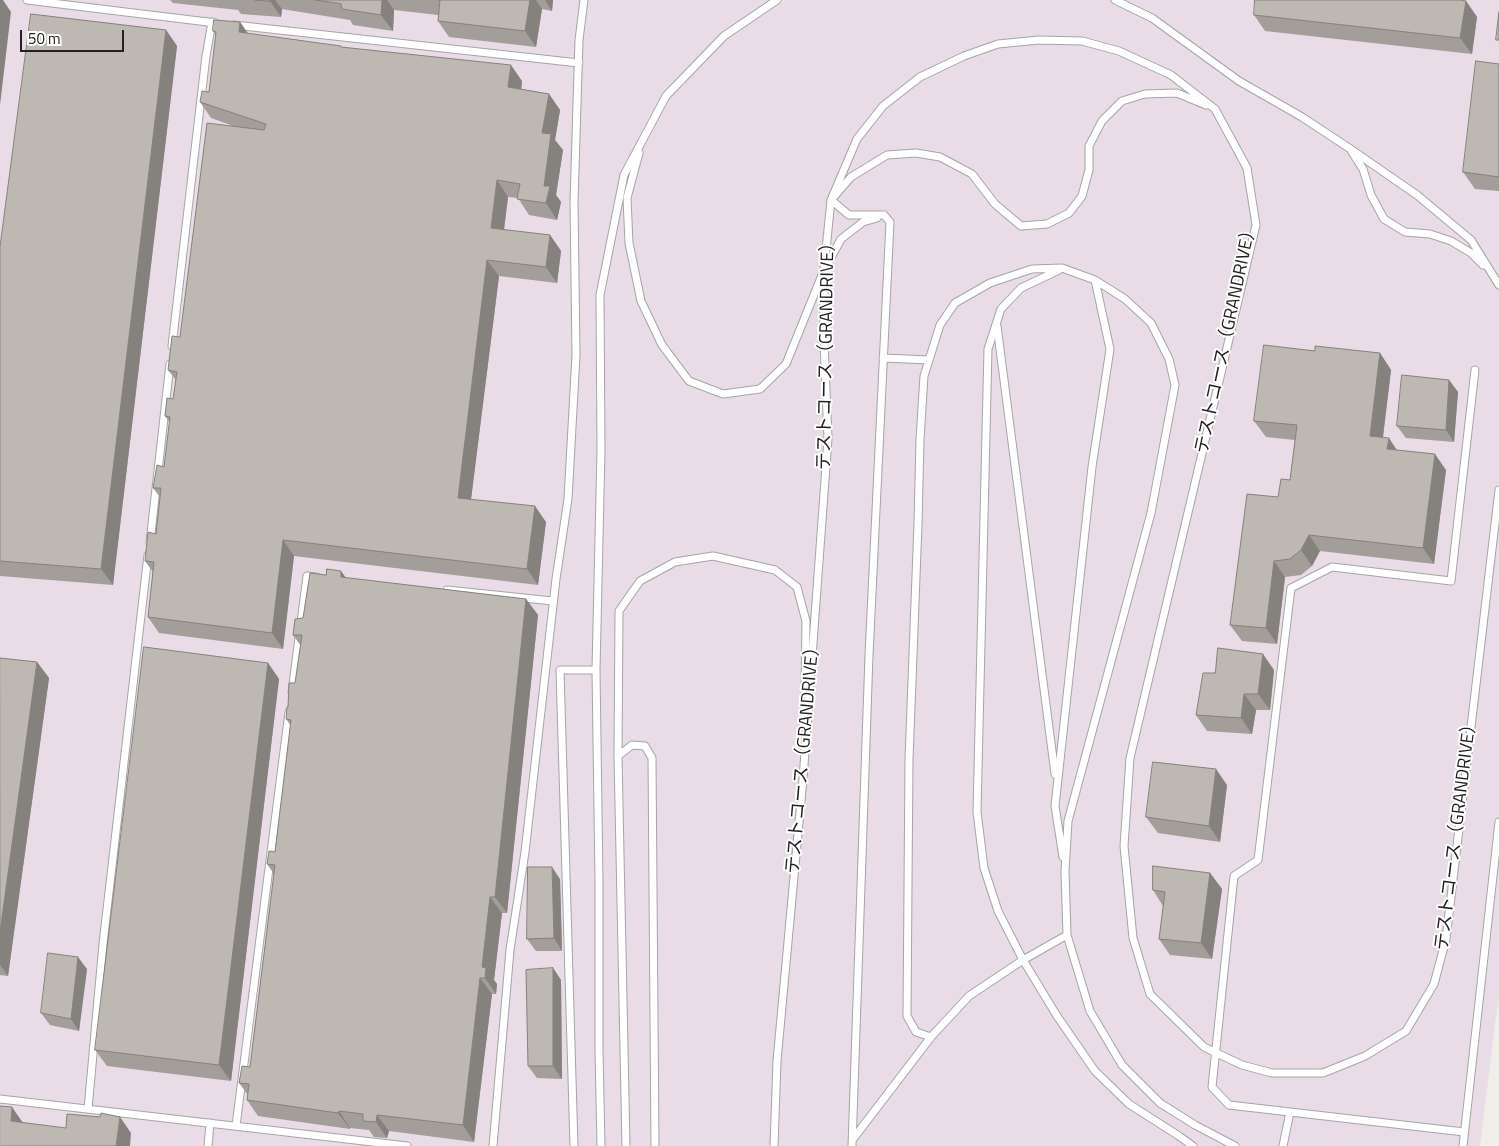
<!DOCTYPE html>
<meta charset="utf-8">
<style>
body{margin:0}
#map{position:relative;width:1499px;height:1146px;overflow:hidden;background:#f1eee9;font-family:"Titillium Web",sans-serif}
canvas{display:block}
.scale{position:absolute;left:20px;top:30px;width:104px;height:22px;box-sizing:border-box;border:2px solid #212121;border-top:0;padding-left:6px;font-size:15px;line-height:18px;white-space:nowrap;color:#212121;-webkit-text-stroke:4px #fff;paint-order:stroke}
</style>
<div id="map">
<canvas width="1499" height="1146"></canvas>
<div class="scale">50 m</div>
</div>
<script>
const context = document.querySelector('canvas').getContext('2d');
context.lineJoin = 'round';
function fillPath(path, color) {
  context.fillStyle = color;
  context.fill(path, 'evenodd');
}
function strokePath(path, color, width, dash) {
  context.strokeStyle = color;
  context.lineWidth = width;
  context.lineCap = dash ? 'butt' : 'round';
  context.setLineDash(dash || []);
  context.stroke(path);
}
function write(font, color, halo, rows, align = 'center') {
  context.font = font + ' "Titillium Web","Noto Sans JP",sans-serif';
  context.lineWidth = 4;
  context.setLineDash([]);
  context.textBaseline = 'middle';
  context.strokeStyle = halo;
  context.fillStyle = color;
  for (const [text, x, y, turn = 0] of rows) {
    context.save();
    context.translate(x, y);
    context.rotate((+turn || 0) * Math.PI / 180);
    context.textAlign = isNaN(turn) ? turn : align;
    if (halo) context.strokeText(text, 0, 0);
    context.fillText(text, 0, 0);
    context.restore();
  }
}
fillPath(new Path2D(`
 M0 0H1499V992L1480 1146H0Z`), '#e9dce7');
const lane = new Path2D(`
 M27 0 216 23
 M1115 0 1152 18 1239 81 1302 117 1349 148 1417 195 1471 240 1499 285
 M234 25 579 63
 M1352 152 1363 169 1371 195 1384 219 1405 232 1430 234 1451 241 1471 253 1483 265
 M639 153 627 198 629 243 641 301 662 345 689 381 723 394 760 389 786 364 822 275
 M884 215H849L831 200 851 177 887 155 916 153 940 157 972 174 995 204 1021 226 1047 224 1069 213 1082 196 1089 170V146L1102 121 1122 101 1145 94 1177 93 1206 105
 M827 265 841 239 863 222 877 218
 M1059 270 1021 288 1001 309 988 349 977 812 984 868 998 911 1023 960 1057 1016 1095 1071 1129 1104 1179 1136 1193 1146
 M997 326 1055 774
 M172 346 206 56 212 22
 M883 358 929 360
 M150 542 170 364
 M447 590 553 601
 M292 692 307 576 317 577
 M618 756 632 745 645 746 652 758 655 1146
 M1063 857 1055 806 1092 467 1110 349 1095 280
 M931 1037 916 1032 907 1016 909 759 918 524 920 439 924 376 940 325 955 303 990 283 1032 269 1062 268 1095 280 1125 299 1151 323 1169 359 1175 385 1151 513 1068 821 1065 871 1067 935 1090 1011 1122 1065 1160 1103 1195 1125 1235 1146
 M0 1099 407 1146
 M88 1109 103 944 148 555
 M236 1126 289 712
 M1464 1132 1229 1105 1212 1087 1234 876 1258 860 1291 588 1332 567 1451 581 1475 370
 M853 1139 931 1037 969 996 1023 960 1067 935
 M208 1146 210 1123
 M493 1146 510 950 525 852 556 579 568 499 576 355 574 201 579 40 584 0
 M574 1146 560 670H596
 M601 1146 599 1051V881L596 670 601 450 600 295 624 175 666 96 724 36 777 0
 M626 1146 618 756 619 611 640 581 675 562 713 556 775 570 797 587 806 621 805 694
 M774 1146 777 1061 803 779 828 439 824 340V269L831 200 857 139 883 106 920 77 964 56 998 44 1039 40 1082 41 1119 51 1171 75 1215 109 1247 168 1256 225 1130 758 1124 846 1133 938 1150 994 1204 1047 1242 1065 1272 1073H1323L1365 1056 1406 1031 1434 984 1446 939 1499 490
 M852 1146 869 655 890 222 884 215
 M1283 1146 1290 1112
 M1463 1146 1499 822`);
strokePath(lane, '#a5a5a5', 9);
strokePath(lane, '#fff', 7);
fillPath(new Path2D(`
 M170 0H553L552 11 542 9 536 47 449 37 438 21V15L394 10 393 31 353 25 350 20 282 9 281 17 241 14 238 10 173 3Z
 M1466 1 1477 17 1472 54 1265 31 1254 15Z
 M240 22 248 34 342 47 522 81 521 89 549 94 560 110 555 140 563 150 556 195 561 202 557 220 529 215 518 198 508 197 504 230 550 235 561 251 557 283 499 276 471 500 546 522 538 585 294 556 283 649 159 633 148 617 153 572 145 561 156 534 160 497 153 488 164 467 170 423 165 416 173 399 176 380 168 370 180 337 236 127 211 118 200 102 209 92 216 35 213 31Z
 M166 30 177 46 113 585 0 576V247Z
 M1499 64V191L1475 189 1463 172Z
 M1315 351 1380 353 1391 370 1383 438 1397 450 1446 470 1434 564 1320 551 1312 566 1301 575 1285 577 1277 644 1242 641 1230 625 1278 497 1290 480 1295 440 1266 437 1254 421Z
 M1449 380 1458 392 1454 442 1406 438 1397 426Z
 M341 571 346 578 526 599 538 615 507 913H502L494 980 497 984 496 994H492L474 1142 389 1131 387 1138 374 1137 369 1130 350 1128V1129L258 1116 247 1100 248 1095 239 1083 250 1067 274 874 267 864 275 852 291 726 286 719 295 683 301 646 293 635 303 618 326 575Z
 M0 658 37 662 49 678 8 976 0 975Z
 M268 663 279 679 231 1081 107 1066 95 1050Z
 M1274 670 1270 710H1256L1252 734 1207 731 1196 715 1215 673Z
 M1227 785 1220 842 1158 833 1146 817Z
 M1210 873 1222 889 1212 959 1170 955 1159 939 1163 906 1153 890Z
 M560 879 562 951H536L527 939Z
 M553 968 561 980 562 1079 537 1078 528 1066Z
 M87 969 79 1031 50 1025 41 1013Z`), '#a39e99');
fillPath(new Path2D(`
 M0 0H3L11 12 0 105Z
 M270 0H275L282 9 281 17 270 1Z
 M382 0H387L394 10 393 31 381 15Z
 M530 0H536L542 9 536 47 525 31Z
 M545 0H553L552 11Z
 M1466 1 1477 17 1472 54 1460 38Z
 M240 22 251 38 239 32Z
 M166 30 177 46 113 585 101 569Z
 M511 65 522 81 520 103 508 87Z
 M549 94 560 110 555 140 563 150 556 195 561 202 557 220 546 203 544 186 542 133Z
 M497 180 508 197 502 245 491 228Z
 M550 235 561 251 557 283 546 267Z
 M487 260 499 276 469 515 458 498Z
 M1380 353 1391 370 1381 452 1370 436Z
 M1449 380 1458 392 1454 442 1446 430Z
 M1389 438 1400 455 1387 449Z
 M1435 454 1446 470 1434 564 1423 548Z
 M535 506 546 522 538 585 527 569Z
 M1309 535 1320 551 1312 566 1301 550Z
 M283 540 294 556 283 649 272 633Z
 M1274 561 1285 577 1277 644 1266 628Z
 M341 571 352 587 341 577Z
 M526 599 538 615 507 913 495 897Z
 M1263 654 1274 670 1270 710 1258 694Z
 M37 662 49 678 8 976 0 965V932Z
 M268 663 279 679 231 1081 219 1065Z
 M1244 694 1256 710 1252 734 1241 718Z
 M1216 769 1227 785 1220 842 1209 826Z
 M552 867 560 879 562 951 554 938Z
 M1210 873 1222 889 1212 959 1201 943Z
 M490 897 502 913 494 980 497 984 496 994 485 978 482 967Z
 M78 957 87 969 79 1031 71 1019Z
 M553 968 561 980 562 1079 553 1066Z
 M480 978 492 994 474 1142 463 1125Z
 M12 1107 23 1123 11 1121Z
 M339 1111 350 1128V1129L338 1113Z
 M377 1115 389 1131 387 1138 376 1122Z
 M120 1117 131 1133 130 1146H116Z`), '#85817d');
const building = new Path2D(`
 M255 0H270V1Z
 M315 0H382L381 15 342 9 341 4Z
 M438 0H530L525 31 438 21 440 0Z
 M1255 0H1460L1466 1 1460 38 1254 15Z
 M1499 12V40H1496Z
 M31 14 166 30 101 569 0 561V247Z
 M214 20 240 22 239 32 341 46V47L511 65 508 87 549 94 542 133 551 134 544 186H550L546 203 517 199 520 184 497 180 491 228 550 235 546 267 487 260 458 498 535 506 527 569 283 540 272 633 148 617 154 562 145 561 148 532 156 534 161 488H153L157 465 164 467 170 417 165 416 167 398 173 399 177 372 168 370 172 336 180 337 207 123 264 130 266 124 200 102 202 91 209 92 216 32 213 31Z
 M1476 61 1499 64V177L1463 172Z
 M1264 345 1315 351V346L1380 353 1370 436 1389 438 1387 449 1435 454 1423 548 1309 535 1301 550 1290 559 1274 561 1266 628 1230 625 1247 494 1278 497 1281 479 1290 480 1297 425 1254 421Z
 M1402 375 1449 380 1446 430 1397 426Z
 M327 569 341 571V577L526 599 495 897H490L482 967 486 968 485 978H480L463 1125 377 1115 376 1122 363 1121V1114L339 1111 338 1113 247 1100 249 1084 239 1083 242 1066 250 1067 275 865 267 864 269 851 275 852 291 720 286 719 287 707H288L289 683H295L302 635H293L295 619 303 618 310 573 326 575Z
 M144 647 268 663 219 1065 95 1050Z
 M1218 648 1263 654 1258 694H1244L1241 718 1196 715 1203 673H1215Z
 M0 658 37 662 0 932Z
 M1153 762 1216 769 1209 826 1146 817Z
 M1153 866 1210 873 1201 943 1159 939 1165 892 1153 890Z
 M528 867H552L554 938 527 939Z
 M48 953 78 957 71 1019 41 1013Z
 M553 968V1066H528L526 970Z
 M0 1106 12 1107 11 1121 66 1128 67 1114 100 1117 101 1113 120 1117 116 1146H0Z`);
fillPath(building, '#beb8b2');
strokePath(building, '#85817d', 1);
write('18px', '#212121', '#fff', [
 ["テストコース（GRANDRIVE）",1227,338,-78],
 ["テストコース（GRANDRIVE）",827,352,-89],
 ["テストコース（GRANDRIVE）",804,756,-85],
 ["テストコース（GRANDRIVE）",1457,833,-83]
]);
</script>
